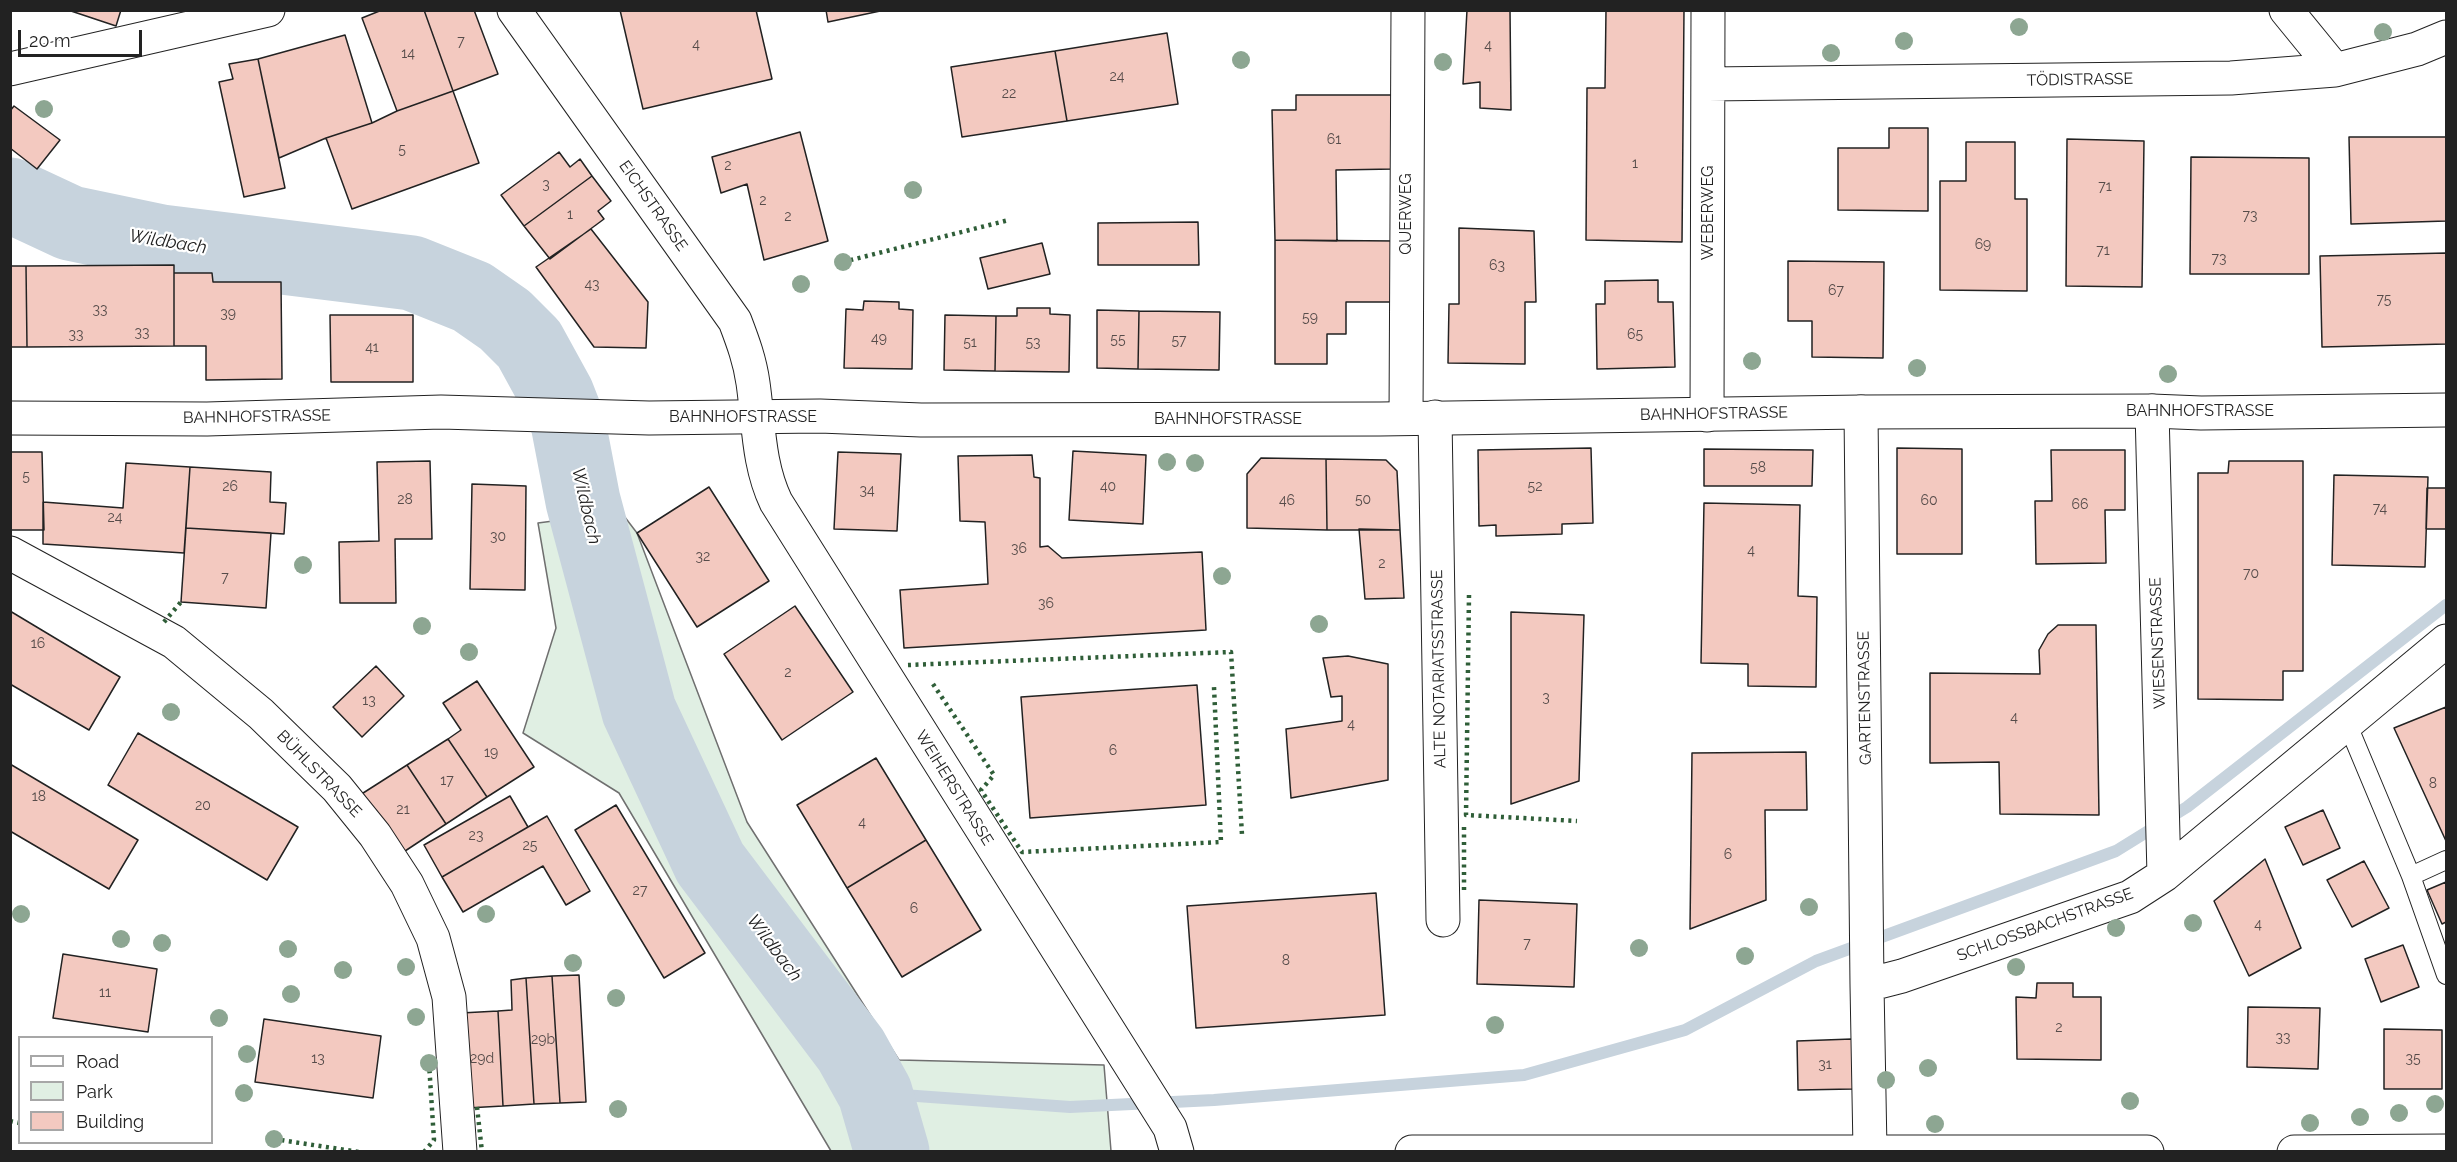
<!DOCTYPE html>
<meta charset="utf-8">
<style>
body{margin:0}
#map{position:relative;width:2457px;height:1162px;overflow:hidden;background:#fff;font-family:Raleway,sans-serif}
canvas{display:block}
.frame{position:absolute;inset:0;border:12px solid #222;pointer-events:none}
.legend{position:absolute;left:18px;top:1036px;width:195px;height:108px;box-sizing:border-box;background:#fff;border:2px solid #a7a7a7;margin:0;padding:8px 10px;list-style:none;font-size:18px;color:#222}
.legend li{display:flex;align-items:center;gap:12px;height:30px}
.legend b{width:30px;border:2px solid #a7a7a7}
.scale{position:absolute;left:18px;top:30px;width:124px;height:27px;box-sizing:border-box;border:3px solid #222;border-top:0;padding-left:8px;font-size:18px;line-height:21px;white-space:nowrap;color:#222;-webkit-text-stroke:4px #fff;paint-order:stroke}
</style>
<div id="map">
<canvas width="2457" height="1162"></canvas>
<div class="frame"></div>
<ul class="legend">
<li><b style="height:8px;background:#fff"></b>Road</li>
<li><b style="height:16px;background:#e0efe3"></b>Park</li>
<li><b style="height:16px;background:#f3c9c0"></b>Building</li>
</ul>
<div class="scale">20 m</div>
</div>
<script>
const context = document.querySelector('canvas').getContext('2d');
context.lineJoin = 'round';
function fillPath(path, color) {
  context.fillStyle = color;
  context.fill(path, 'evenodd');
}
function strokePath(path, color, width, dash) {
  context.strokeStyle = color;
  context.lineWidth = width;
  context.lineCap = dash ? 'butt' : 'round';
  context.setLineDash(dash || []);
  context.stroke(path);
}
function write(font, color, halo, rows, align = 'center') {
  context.font = font + ' Raleway,sans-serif';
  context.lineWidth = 4.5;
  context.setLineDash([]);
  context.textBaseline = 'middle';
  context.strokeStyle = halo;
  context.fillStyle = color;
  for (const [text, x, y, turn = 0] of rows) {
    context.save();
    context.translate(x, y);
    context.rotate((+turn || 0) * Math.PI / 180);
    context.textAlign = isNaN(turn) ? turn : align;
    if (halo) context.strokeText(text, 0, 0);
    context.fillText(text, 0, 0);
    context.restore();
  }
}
const green = new Path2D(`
 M621 512 637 533 747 822 899 1060 1104 1065 1111 1151H831L619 793 523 733 556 628 538 523Z`);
fillPath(green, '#e0efe3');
strokePath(green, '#6f6f6f', 1.5);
strokePath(new Path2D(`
 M875 1093 1070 1107 1214 1100 1524 1075 1685 1030 1816 961 2116 851 2187 807 2446 605`), '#c7d3dd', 12);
strokePath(new Path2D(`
 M10 195 70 223 161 242 412 273 472 297 505 320 529 344 557 395 568 423 583 501 639 711 710 863 851 1050 875 1093 892 1152`), '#c7d3dd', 75);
const building = new Path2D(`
 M68 10H121L116 26Z
 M382 10H424L453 91 397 111 362 18Z
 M424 10H474L498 74 453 91Z
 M620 10H756L772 79 643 109Z
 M826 10H885L828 22Z
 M1467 10H1510L1511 110 1480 108V82L1463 84Z
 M1606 10H1684L1682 242 1586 240 1587 88H1605Z
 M1167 33 1178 104 1067 121 1055 51Z
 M345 35 372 123 326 138 279 158 258 59Z
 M1055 51 1067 121 962 137 951 67Z
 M258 59 285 188 244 197 219 82 233 79 229 64Z
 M453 91 479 163 352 209 326 138 372 123 397 111Z
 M1296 95H1394V169L1336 170 1337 241 1275 240 1272 110H1296Z
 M14 106 60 140 37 169 10 148V111Z
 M1889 128H1928V211L1838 210V148H1889Z
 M800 132 828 241 764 260 747 184 721 193 712 157Z
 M2349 137H2446V221L2351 224Z
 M2067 139 2144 141 2142 287 2066 286Z
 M1966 142H2015V199H2027V291L1940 290V181H1966Z
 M559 152 570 167 580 159 592 176 524 226 501 195Z
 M2191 157 2309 158V274H2190Z
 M592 176 611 201 598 211 604 219 550 259 524 226Z
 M1198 222 1199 265H1098V223Z
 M1459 228 1534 231 1536 302H1525V364L1448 363 1449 304H1459Z
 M591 229 648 302 646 348 594 347 536 267Z
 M1275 240 1396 241 1395 302H1346V334H1327V364H1275Z
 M1042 243 1050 274 988 289 980 258Z
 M2446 253V344L2322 347 2320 256Z
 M1788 261 1884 262 1883 358 1812 357V321H1788Z
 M174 265V346L27 347 26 266Z
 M10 266H26L27 347H10Z
 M174 273H212L213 282H281L282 379 206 380V346H174Z
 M1658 280V302H1673L1675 367 1597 369 1596 304H1605V281Z
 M864 301 899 302V309L913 310 912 369 844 368 846 309 863 310Z
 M1017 308H1050V314L1070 315 1069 372 995 371 996 316H1017Z
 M1097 310 1139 311 1138 369 1097 368Z
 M1139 311 1220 312 1219 370 1138 369Z
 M330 315H413V382H331Z
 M945 315 996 316 995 371 944 370Z
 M1591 448 1593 523 1562 524V534L1496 536V525L1479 526 1478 450Z
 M1897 448 1962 449V554H1897Z
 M1704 449 1813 450 1812 486H1704Z
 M2051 450H2125V510H2105L2106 563 2036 564 2035 501H2052Z
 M1073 451 1146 455 1143 524 1069 520Z
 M10 452H42L44 530H10Z
 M838 452 901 454 897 531 834 529Z
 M1032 455 1034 477 1040 478V547L1048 546 1062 558 1202 552 1206 630 904 648 900 590 988 584 985 522 960 521 958 456Z
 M1261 458 1326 459 1327 530 1247 528V474Z
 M1326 459 1386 460 1397 471 1400 530H1327Z
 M430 461 432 539H395L396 603H340L339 542 379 541 377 462Z
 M2229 461H2303V671H2283V700L2198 699V473H2228Z
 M126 463 190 467 184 553 43 544V502L123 508Z
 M190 467 271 472 270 502 286 503 284 534 186 528Z
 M2334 475 2428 477 2425 567 2332 565Z
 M472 484 526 486 525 590 470 589Z
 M709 487 769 581 697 627 637 533Z
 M2427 488H2446V529H2426Z
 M1704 503 1800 505 1798 596 1817 597 1816 687 1748 686V664L1701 663Z
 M186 528 271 533 266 608 181 602Z
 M1359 529 1400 530 1404 598 1365 599Z
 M795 606 853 692 782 740 724 654Z
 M10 611 120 677 89 730 10 684Z
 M1511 612 1584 615 1579 781 1511 804Z
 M2058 625H2096L2099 815 2000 814 1999 762 1930 763V673L2040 674 2039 650 2048 634Z
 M1348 656 1388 664V780L1291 798 1286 729 1342 721V696L1331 697 1323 658Z
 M376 666 404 696 362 737 333 707Z
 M477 681 534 767 487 797 448 739 461 730 443 703Z
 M1197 685 1206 805 1030 818 1021 697Z
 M2446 707V841L2394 728Z
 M138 733 298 827 267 880 108 785Z
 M448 739 487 797 446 824 407 765Z
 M1806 752 1807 810H1765L1766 900 1690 929 1692 753Z
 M876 758 926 840 847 888 797 805Z
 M10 764 138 840 109 889 10 831Z
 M407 765 446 824 399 855 360 795Z
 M510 796 528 827 442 877 424 845Z
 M616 805 705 953 664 978 575 830Z
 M2323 810 2340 848 2303 865 2285 827Z
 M547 816 590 891 566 905 543 866 463 912 442 877Z
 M926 840 981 930 902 977 847 888Z
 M2265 859 2301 948 2249 976 2214 901Z
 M2364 861 2389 908 2352 927 2327 880Z
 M2446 882V922L2442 924 2427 890Z
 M1376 893 1385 1015 1196 1028 1187 906Z
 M1479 900 1577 904 1574 987 1477 984Z
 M2403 945 2419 987 2381 1002 2365 959Z
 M63 954 157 969 148 1032 53 1018Z
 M579 975 586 1102 560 1103 552 976Z
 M552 976 560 1103 534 1104 526 978Z
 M526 978 534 1104 503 1106 498 1011 512 1010 511 980Z
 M2037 983H2073V997H2101V1060L2017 1059 2016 997 2036 998Z
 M2248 1007 2320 1008 2318 1069 2247 1067Z
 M498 1011 503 1106 467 1108 461 1013Z
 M264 1019 381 1036 373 1098 255 1082Z
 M2384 1029 2442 1030V1089H2384Z
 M1852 1039 1853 1089 1798 1090 1797 1041Z`);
fillPath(building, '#f3c9c0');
strokePath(building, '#222', 1.5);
const lane = new Path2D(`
 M2347 723 2411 876 2446 975
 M2411 876 2446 860`);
const street = new Path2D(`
 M514 10 735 321C743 342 750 361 753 383 759 425 758 464 776 502L1170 1128 1177 1152
 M2286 10 2335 70
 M10 69 268 10
 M1708 84 2231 78 2335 70 2417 49 2446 37
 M2152 411 2164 875
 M1861 412 1867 985
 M1707 415 1708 10
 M1435 417 1443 920
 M1406 418 1408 10
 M10 553 174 642 261 714 337 788 375 835 407 884 433 938 449 997 460 1152
 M1870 1150 1867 985 1902 976 2130 897 2164 875 2446 641`);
const secondary = new Path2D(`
 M10 418 207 419 441 412 649 418 820 416 921 420 1380 419 1861 412 2152 411 2201 413 2446 410
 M1412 1152H2147
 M2294 1152 2446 1151`);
strokePath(lane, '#222', 20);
strokePath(street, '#222', 35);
strokePath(secondary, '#222', 35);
strokePath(lane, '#fff', 18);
strokePath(street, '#fff', 33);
strokePath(secondary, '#fff', 33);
strokePath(new Path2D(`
 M843 262 1009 220
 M1469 595 1466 815 1577 821
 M164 622 181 602
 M908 665 1231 652 1242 835
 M933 684 994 775 981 790 1022 852 1221 842 1214 687
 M1464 827V894
 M477 1107 482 1152
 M10 1121 20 1123
 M274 1139 359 1152
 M424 1152 434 1140 429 1063`), '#2f5e38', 4.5, [3, 4.5]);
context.fillStyle = '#8da692';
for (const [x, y] of [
 [2019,27],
 [2383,32],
 [1904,41],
 [1831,53],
 [1241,60],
 [1443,62],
 [44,109],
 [913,190],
 [843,262],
 [801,284],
 [1752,361],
 [1917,368],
 [2168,374],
 [1167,462],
 [1195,463],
 [303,565],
 [1222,576],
 [1319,624],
 [422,626],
 [469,652],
 [171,712],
 [1809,907],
 [21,914],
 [486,914],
 [2193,923],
 [2116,928],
 [121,939],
 [162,943],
 [1639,948],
 [288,949],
 [1745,956],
 [573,963],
 [406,967],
 [2016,967],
 [343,970],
 [291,994],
 [616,998],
 [416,1017],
 [219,1018],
 [1495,1025],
 [247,1054],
 [429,1063],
 [1928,1068],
 [1886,1080],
 [244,1093],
 [2130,1101],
 [2435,1104],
 [618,1109],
 [2399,1113],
 [2360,1117],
 [2310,1123],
 [1935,1124],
 [274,1139]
]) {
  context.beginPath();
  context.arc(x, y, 9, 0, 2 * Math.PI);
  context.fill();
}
write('14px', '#564c4a', null, [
 ["7",461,42],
 ["4",696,45],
 ["4",1488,46],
 ["14",408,54],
 ["24",1117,77],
 ["22",1009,94],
 ["61",1334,140],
 ["5",402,150],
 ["1",1635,164],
 ["2",728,166],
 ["3",546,185],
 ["71",2105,187],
 ["2",763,201],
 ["1",570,215],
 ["73",2250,216],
 ["2",788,217],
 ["69",1983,245],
 ["71",2103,251],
 ["73",2219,259],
 ["63",1497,266],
 ["43",592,285],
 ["67",1836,291],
 ["75",2384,300],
 ["33",100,310],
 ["39",228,314],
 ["59",1310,318],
 ["33",142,333],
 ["33",76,335],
 ["65",1635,335],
 ["49",879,339],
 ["55",1118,340],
 ["57",1179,341],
 ["51",970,343],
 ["53",1033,343],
 ["41",372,348],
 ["58",1758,468],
 ["5",26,477],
 ["26",230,487],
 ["40",1108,487],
 ["52",1535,487],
 ["34",867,491],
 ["28",405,500],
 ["50",1363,500],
 ["46",1287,501],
 ["60",1929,501],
 ["66",2080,505],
 ["74",2380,509],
 ["24",115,518],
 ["30",498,537],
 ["36",1019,549],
 ["4",1751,551],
 ["32",703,557],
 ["2",1382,564],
 ["70",2251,574],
 ["7",225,578],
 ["36",1046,604],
 ["16",38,644],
 ["2",788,673],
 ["3",1546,698],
 ["13",369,701],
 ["4",2014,718],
 ["4",1351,725],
 ["6",1113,751],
 ["19",491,753],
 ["17",447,781],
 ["8",2433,784],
 ["18",39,797],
 ["20",203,806],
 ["21",403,810],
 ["4",862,823],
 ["23",476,836],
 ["25",530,846],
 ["6",1728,855],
 ["27",640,891],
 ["6",914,909],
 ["4",2258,925],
 ["7",1527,944],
 ["8",1286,961],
 ["11",105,993],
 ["2",2059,1028],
 ["33",2283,1038],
 ["29b",543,1040],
 ["13",318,1059],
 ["29d",482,1059],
 ["35",2413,1059],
 ["31",1825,1065]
]);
write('16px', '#222', '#fff', [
 ["TÖDISTRASSE",2080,80,-1],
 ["EICHSTRASSE",653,206,55],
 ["WEBERWEG",1708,213,-90],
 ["QUERWEG",1406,214,-90],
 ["BAHNHOFSTRASSE",2200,411],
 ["BAHNHOFSTRASSE",1714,414,-1],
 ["BAHNHOFSTRASSE",257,417,-1],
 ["BAHNHOFSTRASSE",743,417],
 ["BAHNHOFSTRASSE",1228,419],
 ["WIESENSTRASSE",2158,643,-92],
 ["ALTE NOTARIATSSTRASSE",1439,669,-91],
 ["GARTENSTRASSE",1865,698,-91],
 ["BÜHLSTRASSE",319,774,46],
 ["WEIHERSTRASSE",954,788,58],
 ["SCHLOSSBACHSTRASSE",2045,925,-20]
]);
write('italic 18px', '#222', '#fff', [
 ["Wildbach",168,242,9],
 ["Wildbach",586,506,77],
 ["Wildbach",774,948,53]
]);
</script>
